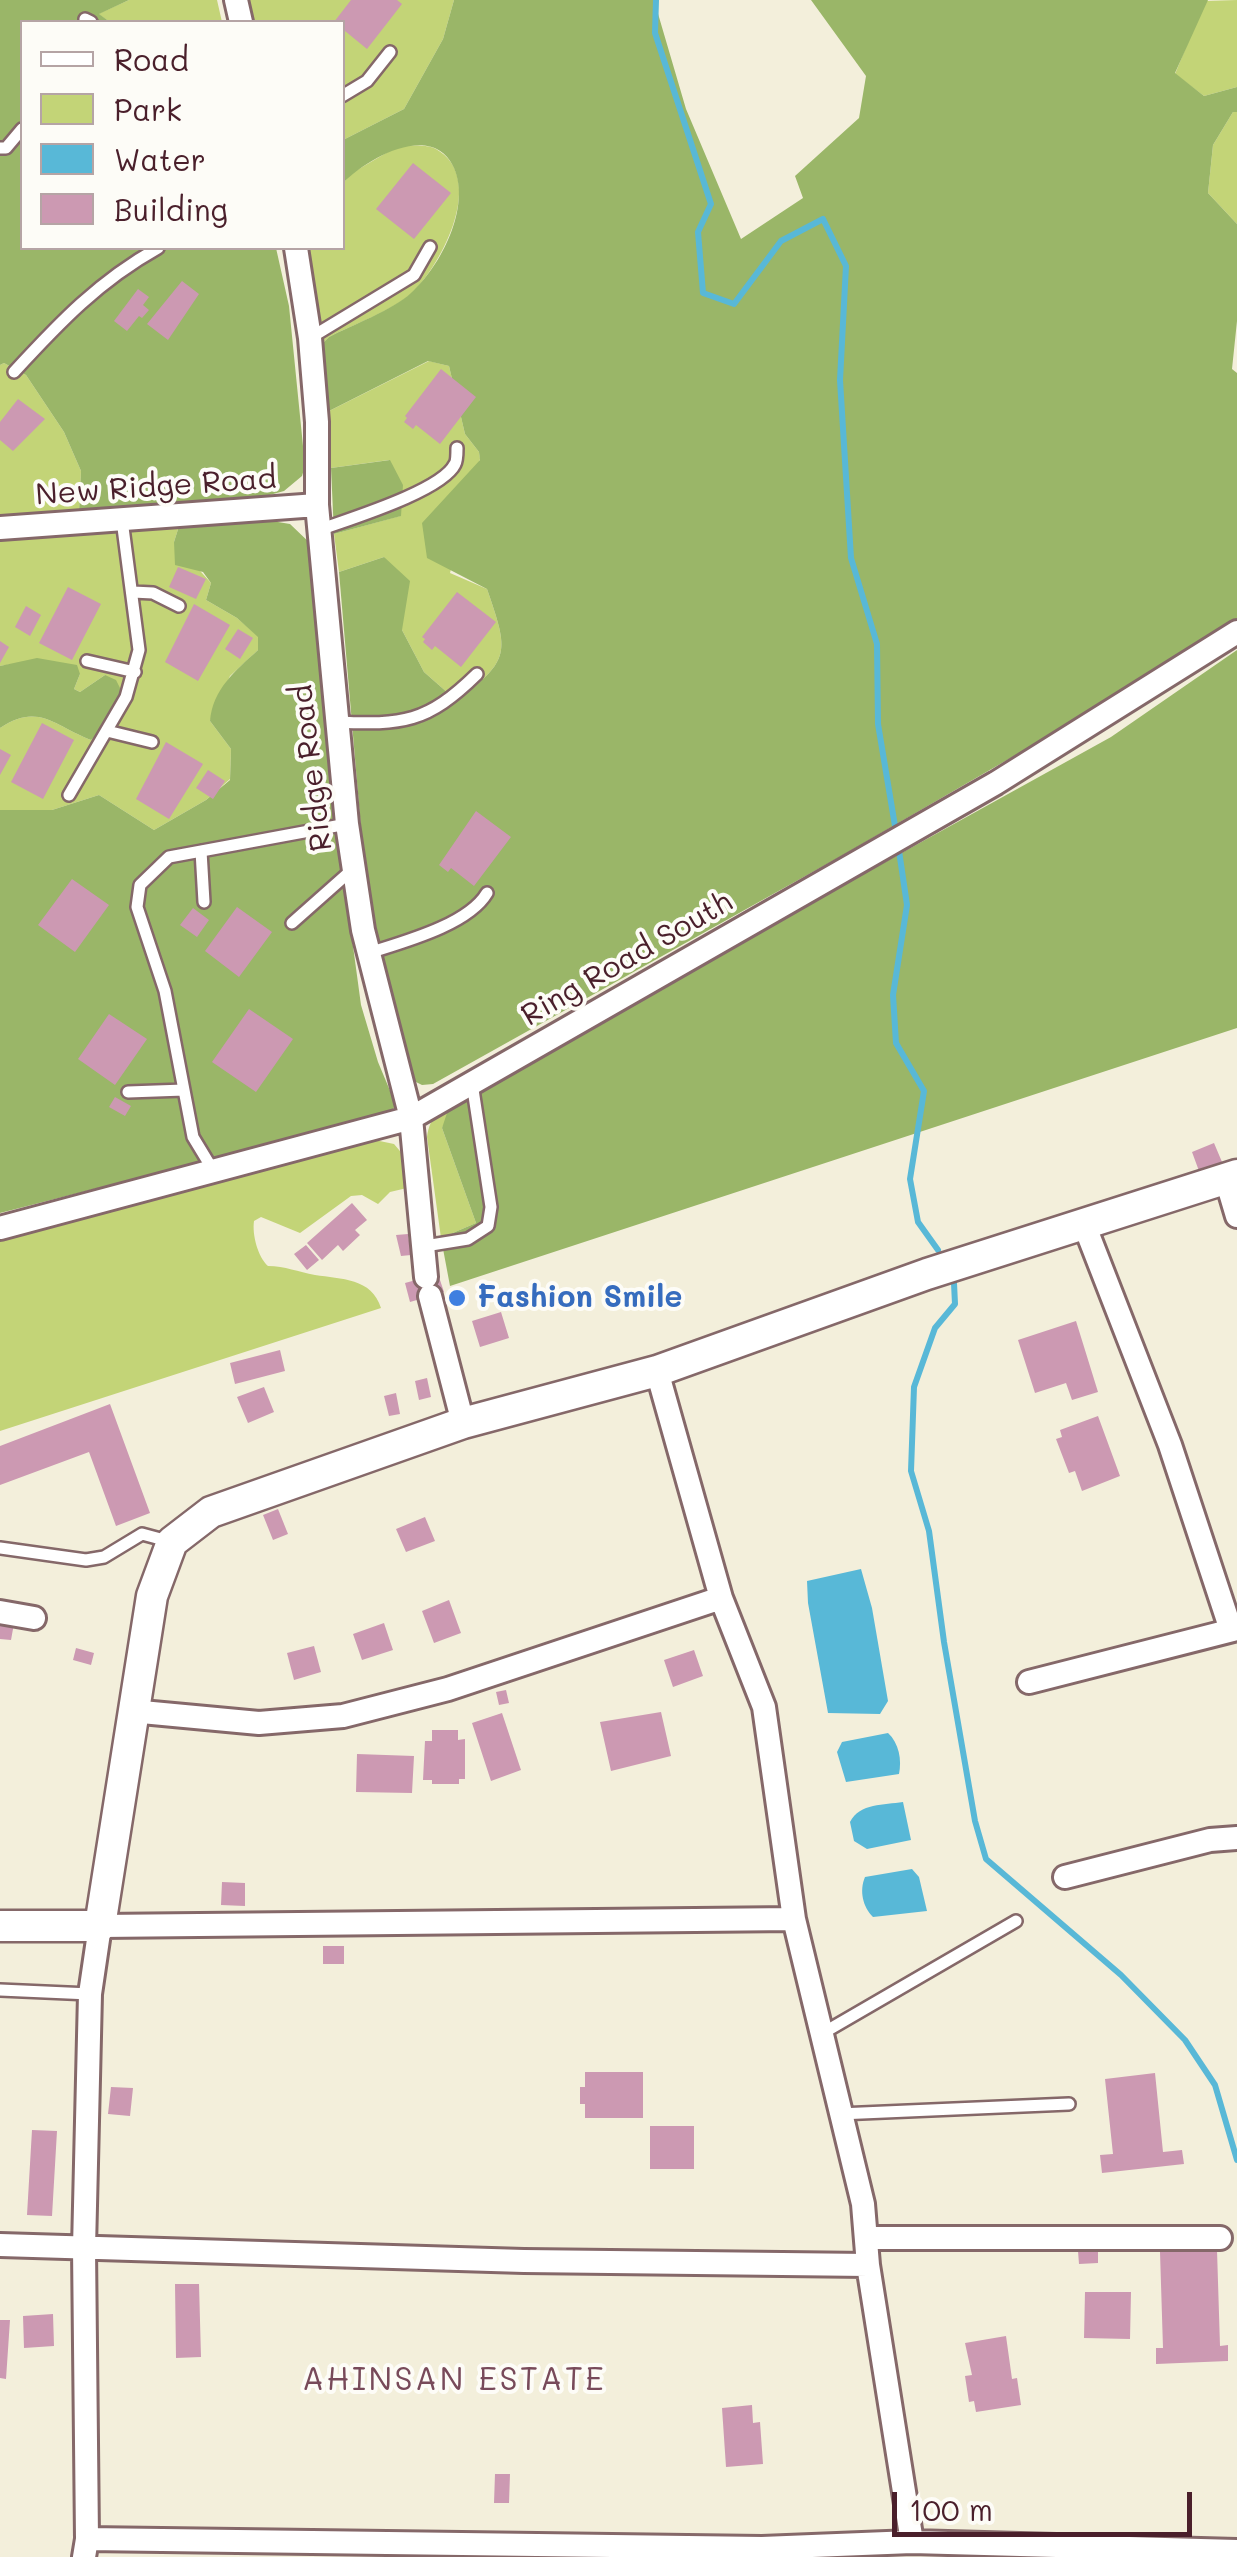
<!DOCTYPE html>
<style>
body{margin:0}
#map{position:relative;width:1237px;height:2557px;overflow:hidden;background:#f3efdb;font-family:Mali,sans-serif}
canvas{display:block}
.legend{position:absolute;left:20px;top:20px;width:325px;height:230px;box-sizing:border-box;background:#fdfcf7;border:2px solid #b5a4a5;margin:0;padding:12px 18px;list-style:none;font-size:30px;color:#4a1f2b}
.legend li{display:flex;align-items:center;gap:20px;height:50px}
.legend b{width:50px;border:2px solid #b5a4a5}
.scale{position:absolute;left:892px;top:2492px;width:300px;height:45px;box-sizing:border-box;border:5px solid #4a1f2b;border-top:0;padding-left:12px;font-size:30px;line-height:35px;white-space:nowrap;color:#4a1f2b;-webkit-text-stroke:8px #fdfcf7;paint-order:stroke}
</style>
<div id="map">
<canvas width="1237" height="2557"></canvas>
<ul class="legend">
<li><b style="height:12px;background:#fff"></b>Road</li>
<li><b style="height:28px;background:#c3d477"></b>Park</li>
<li><b style="height:28px;background:#58b8d7"></b>Water</li>
<li><b style="height:28px;background:#cc99b2"></b>Building</li>
</ul>
<div class="scale">100 m</div>
</div>
<script>
const context = document.querySelector('canvas').getContext('2d');
context.lineJoin = 'round';
function fillPath(path, color) {
  context.fillStyle = color;
  context.fill(path, 'evenodd');
}
function strokePath(path, color, width, dash) {
  context.strokeStyle = color;
  context.lineWidth = width;
  context.lineCap = dash ? 'butt' : 'round';
  context.setLineDash(dash || []);
  context.stroke(path);
}
function write(font, color, halo, rows, align = 'center') {
  context.font = font + ' Mali,sans-serif';
  context.lineWidth = 8;
  context.setLineDash([]);
  context.textBaseline = 'middle';
  context.strokeStyle = halo;
  context.fillStyle = color;
  for (const [text, x, y, turn = 0] of rows) {
    context.save();
    context.translate(x, y);
    context.rotate((+turn || 0) * Math.PI / 180);
    context.textAlign = isNaN(turn) ? turn : align;
    if (halo) context.strokeText(text, 0, 0);
    context.fillText(text, 0, 0);
    context.restore();
  }
}
fillPath(new Path2D(`
 M129 0H217L222 22H110L98 14Z
 M247 0H454L443 39 404 109 343 140 342 22H252Z
 M1237 0V87L1204 96 1175 74 1205 1Z
 M1233 112H1237V224L1208 193 1213 145Z
 M398 146C409 146 427 144 436 149 487 178 442 264 412 293 394 310 352 325 329 337L321 345 308 248H342L343 183 352 173Z
 M429 361 449 366 465 434 479 452 480 459 450 573 487 589C509 653 511 659 457 701L424 672 402 630 384 557 339 572 334 534 400 516 389 460 331 468 327 412Z
 M4 363 26 375 64 432 81 471 79 512 0 519V365Z
 M180 523 174 542 211 583 206 600 237 618 258 636V650L230 676 210 721 231 749 230 779 206 800 154 830 99 795 52 810H0V728C38 702 55 726 91 740 113 721 108 701 105 675L80 692 74 689 80 674 13 664 0 666V538Z
 M459 1098 442 1128 476 1223 441 1238 427 1137C430 1115 441 1109 459 1098Z
 M370 1139 394 1144 405 1157 407 1188 390 1192 378 1204 362 1195 351 1196 300 1233 261 1217 254 1221C252 1235 258 1257 268 1266 285 1266 298 1272 315 1275 341 1279 372 1278 381 1308L0 1431V1237Z`), '#c3d477');
fillPath(new Path2D(`
 M0 0H129L99 14 110 22H22V248H276L289 306 305 466 302 476 284 491 255 499 79 512 81 471 64 432 26 375 4 363 0 365Z
 M454 0H654L686 109 741 239 803 198 795 176 859 118 866 76 811 0H1208L1175 73 1204 96 1237 87V112H1233L1213 145 1208 193 1237 224V321L1232 369 1237 373V618L1159 672 843 855 433 1084 422 1085 414 1081 402 1058 370 933 339 572 384 557 410 581 402 630 424 672 457 701C511 659 509 653 487 589L427 558 422 523 480 460 479 452 465 434 449 366 428 361 327 412 321 345 329 337C352 325 393 310 411 293 441 266 471 207 454 168 433 120 366 159 343 183V140L404 109 443 39Z
 M390 460 403 485 401 516 334 534 331 468Z
 M248 517 290 524 313 546 334 806 361 1005 378 1062 396 1105 393 1109 352 1123 0 1213V810H52L99 795 154 830 206 800 230 780 231 749 210 721C213 689 235 671 258 650V637L237 618 206 600 211 583 203 572 175 565 174 542 180 523Z
 M1237 650V1028L450 1286 441 1238 476 1223 442 1128 447 1113 459 1098 1111 737Z
 M37 658 77 665 80 674 74 689 80 692 105 675 116 680 122 692 101 732 91 740C55 726 38 702 0 728V666Z`), '#9ab668');
fillPath(new Path2D(`
 M861 1569 872 1608 888 1701 880 1714 828 1713 808 1603 807 1581Z
 M888 1733C899 1743 902 1760 899 1774L846 1782 837 1752 842 1742Z
 M903 1802 911 1840 867 1849 854 1841 850 1822C860 1803 884 1805 903 1802Z
 M912 1869 919 1877 927 1911 873 1917C863 1907 859 1891 865 1877Z`), '#58b8d7');
strokePath(new Path2D(`
 M656 0 655 33 711 204 698 232 703 293 734 304 781 241 823 219 846 266 840 380 851 558 877 644 878 724 896 832
 M898 844 907 905 893 995 896 1043 924 1091 910 1179 918 1222 938 1250
 M954 1283 955 1304 935 1328 914 1387 911 1471 929 1531 944 1642 975 1821 986 1859 1121 1975 1185 2040 1215 2085 1237 2160`), '#58b8d7', 6);
fillPath(new Path2D(`
 M351 0H397L402 4 367 49 345 31 342 35V22H334Z
 M413 163 451 193 414 239 376 209Z
 M182 281 199 294 168 340 147 324Z
 M138 289 149 297 143 305 149 310 142 318 139 316 127 331 114 321Z
 M441 369 476 397 440 444 416 425 413 429 404 422 407 418 405 416Z
 M18 399 45 419 13 451 0 440V422Z
 M178 567 206 579 196 599 169 587Z
 M68 587 101 604 72 660 39 643Z
 M457 592 496 622 461 667 435 646 432 650 423 642 425 639 422 637Z
 M194 604 230 625 198 681 165 662Z
 M26 606 41 615 30 636 15 627Z
 M238 629 253 638 240 659 225 649Z
 M0 641 9 647 0 663Z
 M42 723 74 740 43 799 11 782Z
 M166 742 203 764 169 819 136 799Z
 M0 749 11 755 0 775Z
 M208 770 225 781 213 799 196 788Z
 M476 811 511 837 474 886 451 868 448 872 439 865Z
 M72 879 109 905 75 952 38 925Z
 M237 907 272 932 239 977 205 951Z
 M193 908 209 920 197 937 180 925Z
 M249 1009 293 1039 256 1092 212 1062Z
 M109 1014 147 1039 115 1085 78 1059Z
 M115 1097 131 1106 125 1116 109 1107Z
 M1214 1143 1222 1162 1199 1171 1192 1152Z
 M352 1203 367 1220 355 1230 360 1235 343 1251 338 1245 322 1260 307 1243Z
 M408 1234 411 1255 401 1256 396 1235Z
 M306 1245 319 1260 307 1270 294 1254Z
 M438 1274 444 1292 410 1302 405 1283Z
 M501 1312 509 1338 480 1347 472 1321Z
 M1076 1321 1098 1392 1072 1400 1066 1383 1035 1393 1018 1340Z
 M280 1350 285 1371 235 1384 230 1363Z
 M427 1378 431 1397 419 1400 415 1381Z
 M264 1387 274 1412 248 1423 237 1397Z
 M396 1393 400 1414 389 1416 384 1396Z
 M110 1404 150 1513 116 1526 89 1452 0 1485V1446Z
 M1098 1416 1120 1476 1082 1491 1075 1471 1069 1473 1056 1439 1062 1437 1060 1430Z
 M278 1509 288 1534 273 1540 263 1515Z
 M425 1517 435 1541 406 1552 396 1529Z
 M449 1600 461 1633 434 1643 422 1611Z
 M0 1615 15 1618 11 1640 0 1639Z
 M384 1623 393 1650 362 1660 353 1634Z
 M314 1646 321 1672 294 1680 287 1653Z
 M76 1648 94 1653 91 1665 73 1660Z
 M694 1650 703 1676 673 1687 664 1660Z
 M506 1690 509 1703 499 1705 496 1692Z
 M661 1712 671 1756 611 1771 600 1722Z
 M502 1713 521 1770 491 1781 472 1723Z
 M432 1730H458V1740L465 1739V1779H459V1784H432V1780H423L425 1741H432Z
 M357 1754 414 1756 412 1793 356 1792Z
 M222 1882 245 1883V1906L221 1905Z
 M323 1946H344V1964H323Z
 M585 2072H643V2118H585V2104H580V2087H585Z
 M1155 2073 1163 2152 1182 2150 1184 2164 1102 2173 1100 2155 1113 2154 1105 2079Z
 M111 2087 133 2088 130 2116 108 2114Z
 M650 2126H694V2169H650Z
 M32 2130 57 2131 52 2216 27 2215Z
 M1098 2250V2263L1079 2264 1078 2251Z
 M1217 2250 1220 2346 1228 2345V2361L1156 2364V2348H1163L1160 2252Z
 M175 2284H199L201 2357 176 2358Z
 M1085 2292H1131L1130 2339 1084 2338Z
 M53 2314 54 2346 24 2348 23 2316Z
 M0 2320H10L6 2379 0 2378Z
 M1006 2336 1012 2379 1017 2378 1021 2405 976 2412 974 2401 969 2402 965 2376 972 2375 965 2343Z
 M752 2405 753 2423 760 2422 763 2464 726 2467 722 2408Z
 M495 2474H510L509 2503H494Z`), '#cc99b2');
const service = new Path2D(`
 M85 19 91 22
 M342 96 367 81 390 52
 M0 148H6L22 129
 M310 338 414 275 430 247
 M14 372C60 322 99 281 158 248
 M319 530C349 519 442 491 455 464 457 461 457 451 457 448
 M133 592 153 593 179 606
 M87 661 135 672
 M336 722C403 725 427 723 477 674
 M107 731 152 742
 M69 795 126 697 139 650 122 520
 M201 851 204 902
 M292 923 354 868
 M369 953C403 942 468 925 487 893
 M128 1092 184 1090
 M213 1170 193 1137 165 991 137 907 140 885 169 857 347 824
 M425 1246 468 1239 488 1226 491 1207 472 1083
 M0 1548 86 1560 104 1557 142 1534 168 1541
 M0 1990 90 1994
 M823 2033 1016 1921
 M839 2114 1069 2104`);
const minor = new Path2D(`
 M236 0 241 22
 M296 248 310 338 317 422V505L347 824 363 930 411 1118 426 1277
 M0 528 317 505
 M1226 1179 1237 1216
 M1084 1224 1170 1445 1231 1630
 M0 1228 411 1118 996 783 1237 632
 M430 1296 463 1423
 M657 1371 721 1598 764 1707 794 1919 863 2204 868 2265 912 2542
 M0 1612 34 1618
 M1029 1682 1237 1629
 M131 1711 259 1723 343 1716 448 1689 721 1598
 M1065 1877 1210 1840 1237 1838
 M867 2238H1220
 M0 2245 524 2261 868 2265
 M87 2539 762 2548 912 2542 1237 2551
 M84 2557 87 2539 84 2248 90 1994 100 1926 794 1919`);
const tertiary = new Path2D(`
 M0 1926H100L152 1596 172 1542 211 1512 463 1423 657 1371 927 1274 1237 1175`);
strokePath(service, '#856869', 16);
strokePath(minor, '#856869', 28);
strokePath(tertiary, '#856869', 35);
strokePath(service, '#fff', 11);
strokePath(minor, '#fff', 22);
strokePath(tertiary, '#fff', 30);
for (const [x, y, r, color] of [
 [457,1298,10,"#3f7fe0"]
]) {
  const dot = new Path2D();
  dot.arc(x, y, r, 0, 2 * Math.PI);
  context.fillStyle = color;
  context.fill(dot);
  strokePath(dot, '#fdfcf7', 4);
}
write('30px', '#4a1f2b', '#fdfcf7', [
 ["New Ridge Road",156,487,-4],
 ["Ridge Road",312,768,-97],
 ["Ring Road South",627,959,-30]
]);
write('bold 30px', '#366cbe', '#fdfcf7', [
 ["Fashion Smile",477,1298]
], 'left');
context.letterSpacing = '2.5px';
write('32px', '#784a5a', '#fdfcf7', [
 ["AHINSAN ESTATE",454,2380]
]);
context.letterSpacing = '0px';
</script>
